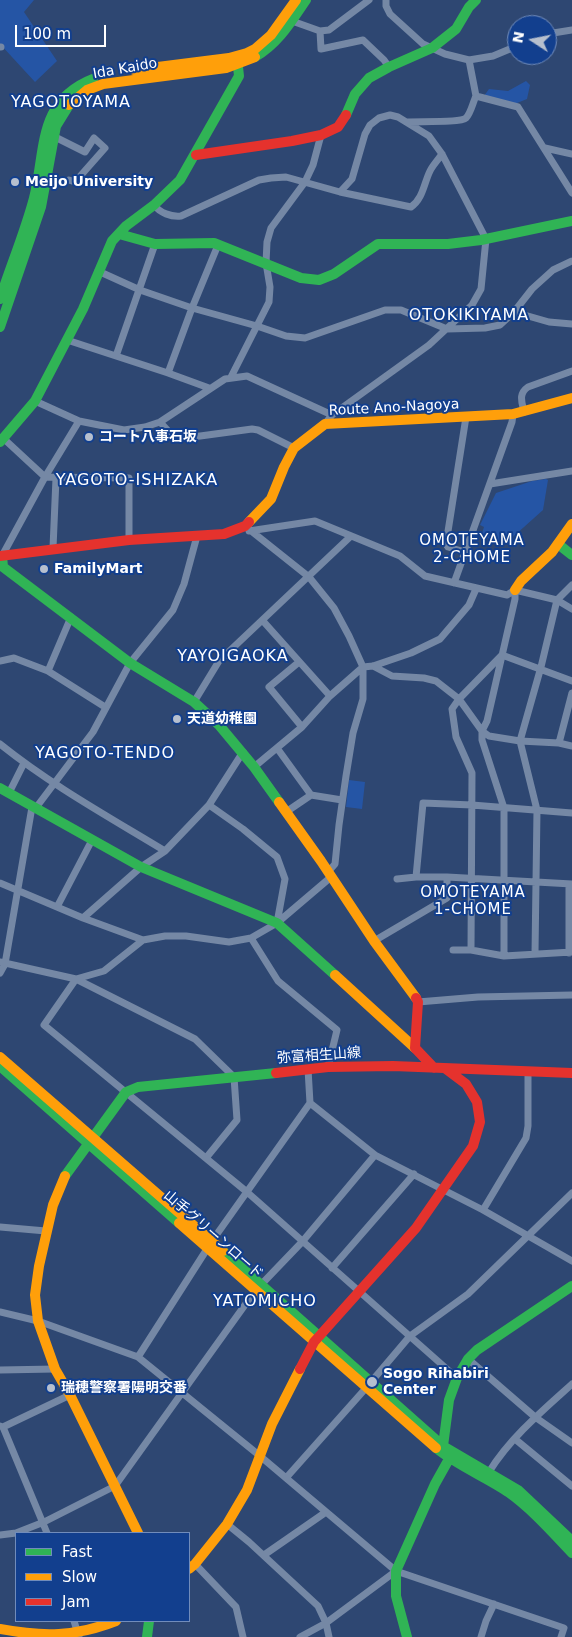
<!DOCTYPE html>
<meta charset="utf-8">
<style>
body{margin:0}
#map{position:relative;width:572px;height:1637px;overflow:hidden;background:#2e4772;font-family:"DejaVu Sans",sans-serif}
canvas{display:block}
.legend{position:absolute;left:15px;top:1532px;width:175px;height:90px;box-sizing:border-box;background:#123f8e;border:1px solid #718cbb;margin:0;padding:6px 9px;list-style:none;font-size:15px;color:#fff}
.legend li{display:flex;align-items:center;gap:10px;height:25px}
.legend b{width:25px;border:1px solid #718cbb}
.north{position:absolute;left:507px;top:15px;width:50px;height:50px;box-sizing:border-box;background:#123f8e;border:1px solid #718cbb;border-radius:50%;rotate:281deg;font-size:14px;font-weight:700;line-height:20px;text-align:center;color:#fff}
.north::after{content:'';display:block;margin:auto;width:18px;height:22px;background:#b6bfce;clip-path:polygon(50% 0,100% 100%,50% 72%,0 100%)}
.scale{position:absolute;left:15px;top:25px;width:91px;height:22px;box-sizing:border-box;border:2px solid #fff;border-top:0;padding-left:6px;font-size:15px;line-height:18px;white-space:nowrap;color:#fff;-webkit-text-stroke:4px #123f8e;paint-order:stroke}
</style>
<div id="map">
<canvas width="572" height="1637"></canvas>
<ul class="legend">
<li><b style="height:6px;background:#30b455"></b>Fast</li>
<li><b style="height:6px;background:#ff9f0a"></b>Slow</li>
<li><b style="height:6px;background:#e5322d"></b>Jam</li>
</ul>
<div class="north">N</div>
<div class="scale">100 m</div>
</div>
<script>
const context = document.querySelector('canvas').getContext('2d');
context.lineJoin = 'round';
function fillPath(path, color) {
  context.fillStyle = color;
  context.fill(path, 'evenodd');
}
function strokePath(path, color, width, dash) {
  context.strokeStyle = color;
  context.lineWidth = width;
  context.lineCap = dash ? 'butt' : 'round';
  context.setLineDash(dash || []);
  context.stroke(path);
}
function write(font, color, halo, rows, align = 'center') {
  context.font = font + ' "DejaVu Sans","Noto Sans JP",sans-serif';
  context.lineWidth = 4;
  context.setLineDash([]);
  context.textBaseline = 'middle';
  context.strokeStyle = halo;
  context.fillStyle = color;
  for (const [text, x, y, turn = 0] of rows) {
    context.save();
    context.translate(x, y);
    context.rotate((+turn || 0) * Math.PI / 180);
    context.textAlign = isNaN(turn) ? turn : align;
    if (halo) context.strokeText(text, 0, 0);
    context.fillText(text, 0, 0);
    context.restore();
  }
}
fillPath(new Path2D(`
 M0 0H34L24 12 57 61 35 82 0 44Z
 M526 81 530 85 527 99 507 107 484 96 489 89 508 91Z
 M546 479 548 480 543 510 505 544 481 536 484 527 480 525 496 493 532 481Z
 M349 780 365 782 362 809 346 807Z`), '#2555a5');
strokePath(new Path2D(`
 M386 0V6L390 14 423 44 445 54 469 60 493 56 517 46
 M292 21 320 31 329 30 369 0
 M320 31 321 49 363 40 384 60 389 67
 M547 34 572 30
 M0 47H1
 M469 60 476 96 518 107 572 193
 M407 122C417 121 461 123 466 118 471 113 473 102 476 96
 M53 136 85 152 94 138 105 148 75 182 69 180
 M545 148 572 154
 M154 205C160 213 171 217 181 216L259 180 271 178 286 177 340 192 411 207C423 199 424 183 430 171 433 165 438 160 442 154
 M98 271 140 290 192 308 257 326 286 336 305 338 385 310H401L447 329 485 328 500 325 514 312 532 289 553 270 572 261
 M514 312 549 322 572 324
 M67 340 168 373 209 388
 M116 356 155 244
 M168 373 192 308 218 245
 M231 377 269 302 270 287 266 263 267 242 271 228 305 182 313 165 321 135
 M35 401 79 421 124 430 145 427 160 422 225 379 247 376 332 415
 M524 412C522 402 518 394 528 387L572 371
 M160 422 172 435 178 439 252 429 258 430 294 448
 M325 424 332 415 429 345 472 305 481 289 486 239 442 154 429 136 398 117 390 115 379 118 370 125 365 134 352 179 340 192
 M3 438 45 477 129 478V540
 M490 484 572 471
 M245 526 309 577 334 608 349 636 363 667V699L353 733 346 776 339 825 335 864 328 872
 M249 531 315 521 400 556 425 576 507 595 515 590 557 600 572 609
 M53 548 56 478
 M465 552 448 547 446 544 466 417
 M2 556 45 477 79 421
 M454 583 512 422 513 414
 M263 621 330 696
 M0 661 14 658 48 671 105 707
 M299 662 269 687 302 727
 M373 666 392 676 424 678 436 681 459 699 482 731 489 736 520 741 559 743 572 746
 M48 671 71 617
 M194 702 219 661 351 536
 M559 743 572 693
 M0 744C51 785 109 817 165 851
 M277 748 311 795
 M254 767 302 727 330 696 363 667 373 666 411 653 440 639 469 605 476 589
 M9 793 24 763
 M209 805 243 829 277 857 285 879 277 923
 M35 809 93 732 130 663 173 610 184 584 197 536
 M286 812 311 795 342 800
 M331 877 277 923 251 938 229 942 186 936H165L143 940 104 971 76 979 44 1025 247 1192 457 1378
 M416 877 423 803 472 805 572 813
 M397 879 416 877H447L572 884
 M0 883 83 918 141 867 165 851 209 805 243 752
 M57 907 92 840
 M83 918 143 940
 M251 938 278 981 337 1030 328 1067
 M374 941 447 898V877
 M453 950H471L504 956 572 952
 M471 950 472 773 456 737 452 709 459 699 502 655 572 681
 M535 953 537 810 520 741 541 667 557 600 572 585
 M569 953V884
 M504 956V808L482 740V731L487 721 515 599V590
 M0 962 76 979 195 1039 234 1077 237 1120 206 1158
 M0 973 5 964 32 807
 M418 1002 478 997 572 995
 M310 1103 375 1155 483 1210 572 1261
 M483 1210 526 1138 528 1126V1071
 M0 1227 46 1231
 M212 1241 310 1103 308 1069
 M332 1268 414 1174
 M0 1312 38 1321 138 1357 260 1456 396 1571 564 1628 561 1637
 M138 1357 207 1249
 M468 1359 535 1417 572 1443
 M0 1370 55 1369
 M371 1382 410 1336 468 1294 572 1193
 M0 1426 3 1427 70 1395
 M3 1427 47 1533
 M515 1439 572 1486
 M489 1472C510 1438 542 1411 572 1384
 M286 1478 366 1388
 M227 1524 249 1542 318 1606 326 1623 329 1637
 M16 1533 44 1522 115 1486 255 1291 302 1242 375 1155
 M0 1535 16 1533
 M264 1555 326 1512
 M195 1564 236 1607 243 1637
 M74 1621 79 1637
 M300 1637 326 1623 396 1571
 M481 1637 486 1621 494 1604`), '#7588a5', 7);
strokePath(new Path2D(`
 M255 57C278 44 291 22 306 0
 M346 115 355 94 369 78 389 67 432 48 456 29 469 7 476 0
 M119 234 155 244 214 243 301 278 319 280 334 274 378 244H448L481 240 572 221
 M0 299C11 265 25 232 34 198 46 150 37 101 93 79
 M0 327 41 207 56 126 69 105
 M0 442 35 401 83 309 112 241 126 226 154 205 180 180 239 76 237 58
 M558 544 572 555
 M2 556 3 567 130 663 194 702 219 725 254 767 279 802
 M0 788 141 867 277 923 335 975
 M0 1066 179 1223
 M65 1176 126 1092 138 1087 276 1073
 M223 1251 443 1446 518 1490 572 1541
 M436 1448C458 1466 484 1476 508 1492 532 1509 552 1532 572 1553
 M147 1637 149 1621
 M407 1637 396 1596V1571L435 1484 449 1459 443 1446 449 1400 457 1378 468 1359 477 1350 572 1286`), '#30b455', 10);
strokePath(new Path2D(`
 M134 70 229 58 247 53 255 49 271 35 296 0
 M69 105 87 90 103 84 226 68 255 57
 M249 522 271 499 284 467 294 448 325 424 513 414 572 398
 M515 590 521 581 552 552 572 524
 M279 802 321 861 374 941 416 998
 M335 975 415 1048
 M0 1057 223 1251
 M65 1176 53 1205 39 1266 35 1295 38 1321 55 1369 70 1395 138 1533
 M179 1223 436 1448
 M189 1569 195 1564 227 1524 247 1490 272 1424 300 1369
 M0 1629C43 1637 75 1637 116 1621`), '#ff9f0a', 10);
strokePath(new Path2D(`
 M196 155 292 141 321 135 338 127 346 115
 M0 556 129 540 224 534 245 526 249 522
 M416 998 418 1002 415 1048 434 1068
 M276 1073 328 1067 393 1066 572 1073
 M300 1369 314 1342 416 1228 473 1146 480 1122 477 1102 466 1084 446 1069`), '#e5322d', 10);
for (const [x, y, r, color] of [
 [15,182,5,"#b6bfce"],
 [89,437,5,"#b6bfce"],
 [44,569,5,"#b6bfce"],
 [177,719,5,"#b6bfce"],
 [372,1382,6,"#b6bfce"],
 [51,1388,5,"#b6bfce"]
]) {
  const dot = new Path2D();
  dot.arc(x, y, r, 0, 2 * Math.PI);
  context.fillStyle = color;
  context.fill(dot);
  strokePath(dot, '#123f8e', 2);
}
write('14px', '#fff', '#123f8e', [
 ["Ida Kaido",125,69,-10],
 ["Route Ano-Nagoya",394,408,-3],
 ["弥富相生山線",319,1056,-4],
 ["山手グリーンロード",213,1235,41]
]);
write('bold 14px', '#fff', '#123f8e', [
 ["Meijo University",25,182],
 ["コート八事石坂",99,437],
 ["FamilyMart",54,569],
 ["天道幼稚園",187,719],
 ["Sogo Rihabiri",383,1374],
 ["Center",383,1390],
 ["瑞穂警察署陽明交番",61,1388]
], 'left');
context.letterSpacing = '1px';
write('15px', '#fff', '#123f8e', [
 ["OMOTEYAMA",472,541],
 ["2-CHOME",472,558],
 ["OMOTEYAMA",473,893],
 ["1-CHOME",473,910]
]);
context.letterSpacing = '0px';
context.letterSpacing = '1px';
write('16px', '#fff', '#123f8e', [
 ["YAGOTOYAMA",71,103],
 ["OTOKIKIYAMA",469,316],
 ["YAGOTO-ISHIZAKA",137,481],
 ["YAYOIGAOKA",233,657],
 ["YAGOTO-TENDO",105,754],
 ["YATOMICHO",265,1302]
]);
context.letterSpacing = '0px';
</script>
